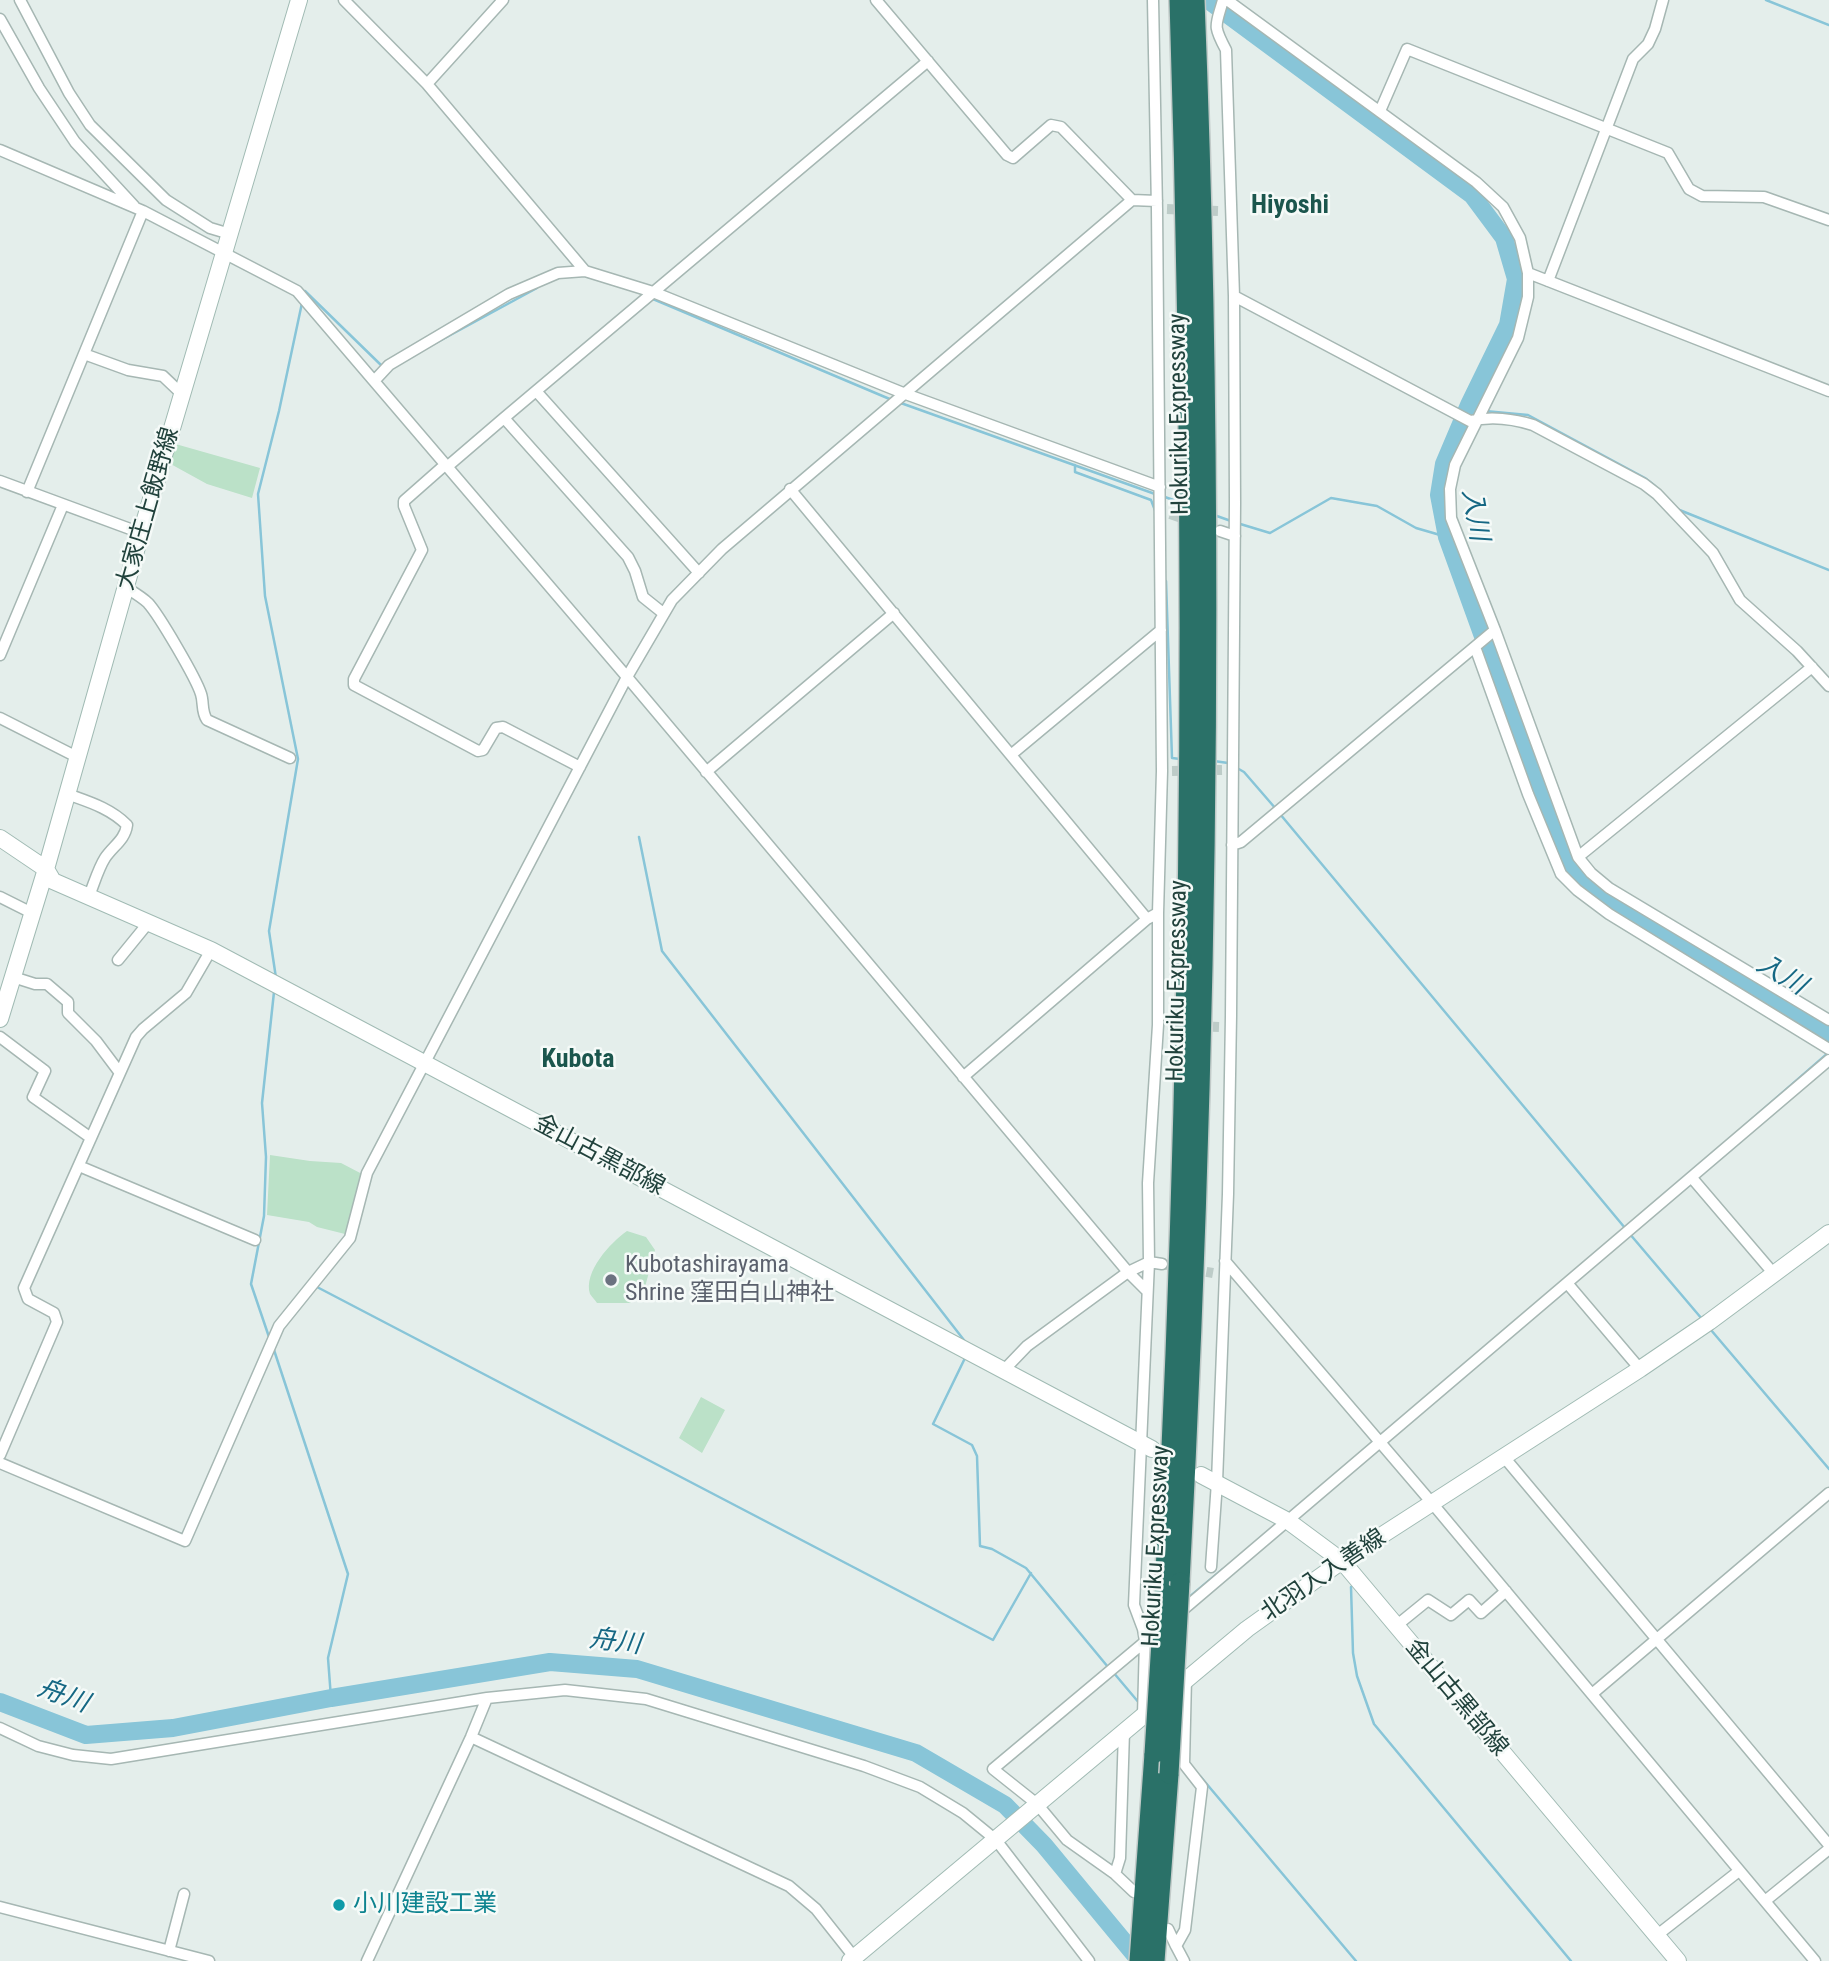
<!DOCTYPE html>
<meta charset="utf-8">
<style>
body{margin:0}
canvas{display:block;background:#e4eeeb}
</style>
<canvas width="1829" height="1961"></canvas>
<script>
const context = document.querySelector('canvas').getContext('2d');
context.lineJoin = 'round';
function fillPath(path, color) {
  context.fillStyle = color;
  context.fill(path, 'evenodd');
}
function strokePath(path, color, width, dash) {
  context.strokeStyle = color;
  context.lineWidth = width;
  context.lineCap = dash ? 'butt' : 'round';
  context.setLineDash(dash || []);
  context.stroke(path);
}
function write(font, color, halo, rows, align = 'center') {
  context.font = font + ' "Roboto Condensed","Noto Sans JP",sans-serif';
  context.lineWidth = 5;
  context.setLineDash([]);
  context.textBaseline = 'middle';
  context.strokeStyle = halo;
  context.fillStyle = color;
  for (const [text, x, y, turn = 0] of rows) {
    context.save();
    context.translate(x, y);
    context.rotate((+turn || 0) * Math.PI / 180);
    context.textAlign = isNaN(turn) ? turn : align;
    if (halo) context.strokeText(text, 0, 0);
    context.fillText(text, 0, 0);
    context.restore();
  }
}
fillPath(new Path2D(`
 M172 443 260 468 252 498 207 484 167 462Z
 M270 1155 310 1161 341 1163 364 1175 345 1234 317 1227 309 1222 267 1215Z
 M627 1231 646 1237 655 1250 642 1298 629 1303H597C595 1300 592 1297 590 1294 583 1272 611 1242 627 1231Z
 M701 1397 725 1410 702 1453 679 1438Z`), '#bbe1c8');
strokePath(new Path2D(`
 M1766 0 1829 25
 M305 293V291L383 367
 M653 299 892 400
 M432 345 537 288
 M898 402 1155 494
 M1469 405 1479 408
 M1485 411 1528 415 1645 478 1655 486
 M1075 465V472L1151 500 1156 513
 M1162 496 1182 503
 M1677 509 1829 570
 M1214 515 1231 521
 M1237 523 1270 533 1331 498 1377 506 1416 528 1447 537
 M1166 581 1172 758 1180 759
 M1214 761 1228 763
 M1237 768 1244 772 1276 809
 M1280 814 1625 1228
 M639 837 662 951 967 1344
 M276 978 269 931 298 759 265 596 258 494 279 411 302 303
 M1743 1127 1828 1053
 M1629 1233 1702 1319
 M317 1287 993 1640 1031 1573
 M1711 1330 1829 1469
 M269 1337 251 1284 264 1216 266 1157 262 1103 274 992
 M274 1350 348 1574 328 1658 331 1698
 M966 1356 933 1424 972 1445 977 1456 980 1546 992 1549 1026 1568 1108 1667
 M1351 1587 1353 1653 1357 1676 1374 1724 1571 1961
 M1188 1598 1223 1569
 M1113 1672 1140 1704
 M1200 1776 1356 1961`), '#88c5d8', 2.5);
strokePath(new Path2D(`
 M1208 0 1472 195 1504 238 1516 279 1508 325 1469 405 1444 464 1439 495 1447 537 1560 849 1578 878 1598 896 1829 1036
 M0 1702 86 1735 173 1728 331 1698 550 1662 637 1669 916 1753 1005 1805 1044 1845 1140 1961`), '#88c5d8', 18);
strokePath(new Path2D(`
 M1167 209 1218 211
 M1170 514 1191 521
 M1172 771 1222 770
 M1168 1025 1219 1027
 M1162 1264 1213 1273`), '#bdccc8', 10, [10, 5]);
const street = new Path2D(`
 M20 0 69 93 90 125 166 200 210 228 230 234
 M344 0 427 84 503 0
 M876 0 1007 155 1013 158 1051 125 1061 127 1132 200
 M1227 0 1476 182 1503 207 1520 238 1528 273V297L1518 338 1455 465 1450 489 1451 518 1495 630 1578 857 1591 873 1609 888 1829 1020
 M0 19 39 88 75 142 134 206
 M427 84 585 271
 M1380 111 1407 49 1668 153 1689 189 1702 196 1764 197 1829 220
 M0 150 143 211 297 291 627 677 1128 1272 1146 1290
 M1528 273 1829 391
 M1548 281 1633 59 1648 44 1655 29 1663 0
 M1234 296 1470 421C1490 416 1514 419 1533 425L1644 484 1657 494 1713 553 1740 600 1797 651 1829 686
 M84 354 128 370 163 376 183 395
 M375 380 389 365 509 294 558 273 585 271 653 292 903 393 1160 487
 M536 391 928 61
 M504 418 536 391 699 573
 M446 464 404 501V506L422 550 354 679V685L478 751 483 750 496 728 503 727 580 767
 M448 466 504 418 628 557 635 571 643 597 663 613
 M0 481 141 533
 M790 489 1147 919 1158 913
 M27 492 143 211
 M1220 531 1235 536
 M125 587C133 592 142 597 148 603 159 615 196 678 201 694 204 703 201 711 207 720L290 758
 M1475 647 1528 794 1561 874 1577 890 1609 914 1829 1049
 M0 655 63 505
 M0 718 77 757
 M1012 754 1161 630
 M706 772 894 613
 M67 794C89 802 110 808 127 825 125 840 113 846 105 858 98 869 94 884 89 896
 M1232 845 1241 842 1495 630
 M1578 857 1812 667
 M0 897 32 913
 M118 960 149 922
 M13 977 35 984H47L68 1002V1013L96 1041 120 1073
 M0 1037 45 1071 33 1097 91 1138
 M963 1077 1147 919
 M79 1166 255 1240
 M1692 1178 1774 1274
 M1225 1261 1432 1503 1815 1961
 M1567 1283 1640 1369
 M1004 1370 1027 1346 1128 1272 1149 1262 1162 1264
 M0 1455 57 1322 54 1313 28 1299 24 1288 136 1037 143 1029 186 993 211 950
 M1504 1457 1829 1845
 M0 1463 185 1541 279 1326 350 1238 367 1173 627 677 672 600 722 549 1132 200 1157 201
 M1211 1567 1217 1482 1228 1194 1231 1016 1235 503 1234 296 1226 50C1212 24 1216 26 1223 0
 M1178 1614 1829 1060
 M1396 1626 1428 1600 1451 1615 1469 1600 1481 1613 1506 1591
 M1592 1694 1829 1493
 M1143 1715 1145 1641 1143 1629 1134 1605 1149 1262 1148 1183 1158 1025V913L1162 771 1157 209 1153 0
 M0 1728 38 1746 73 1755 111 1759 487 1698 565 1690 646 1699 864 1766 920 1787 963 1813 996 1840 1089 1961
 M471 1737 789 1886 816 1909 854 1957
 M1115 1874 1120 1858 1124 1731
 M1134 1892 1115 1874 1067 1840 1037 1804 993 1769 1147 1640
 M1765 1901 1829 1849
 M0 1907 209 1961
 M1168 1929 1176 1946 1185 1930 1202 1787 1184 1764 1186 1678
 M1656 1936 1739 1871
 M1176 1946 1184 1961
 M169 1951 184 1894
 M367 1961 471 1737 487 1698`);
const secondary = new Path2D(`
 M0 838 46 869 53 881 211 950 1152 1449
 M0 1019 46 869 141 533 299 0
 M1201 1475 1288 1521 1342 1561 1678 1961
 M850 1961 1247 1629 1342 1561 1640 1369 1709 1322 1829 1233`);
const highway = new Path2D(`
 M1180 1582C1208 1055 1216 527 1195 0
 M1164 1593C1192 1062 1196 531 1179 0
 M1139 1961 1154 1754
 M1155 1961 1169 1774`);
strokePath(street, '#a6b7b3', 13);
strokePath(secondary, '#a1bbb4', 18);
strokePath(highway, '#c1cac8', 22);
strokePath(street, '#fff', 10);
strokePath(secondary, '#fff', 16);
strokePath(highway, '#2a7168', 19);
const highwayBridge = new Path2D(`
 M1154 1754 1164 1593
 M1169 1774 1180 1582`);
strokePath(highwayBridge, '#c1cac8', 22, []);
strokePath(highwayBridge, '#2a7168', 19);
for (const [x, y, r, color] of [
 [611,1280,7,"#6b7280"],
 [339,1905,7,"#0f9aa8"]
]) {
  const dot = new Path2D();
  dot.arc(x, y, r, 0, 2 * Math.PI);
  context.fillStyle = color;
  context.fill(dot);
  strokePath(dot, '#f5faf8', 2.5);
}
write('24px', '#21423c', '#f5faf8', [
 ["Hokuriku Expressway",1180,414,-91],
 ["大家庄上飯野線",149,509,-74],
 ["Hokuriku Expressway",1178,981,-89],
 ["金山古黒部線",599,1156,28],
 ["Hokuriku Expressway",1157,1546,-87],
 ["北羽入入善線",1324,1576,-34],
 ["金山古黒部線",1456,1698,50]
]);
write('24px', '#5b616d', '#f5faf8', [
 ["Kubotashirayama",625,1266],
 ["Shrine 窪田白山神社",625,1294]
], 'left');
write('24px', '#0d838f', '#f5faf8', [
 ["小川建設工業",353,1905]
], 'left');
write('bold 26px', '#1b564d', '#f5faf8', [
 ["Hiyoshi",1290,206],
 ["Kubota",578,1060]
]);
write('italic 26px', '#166884', '#f5faf8', [
 ["入川",1474,515,80],
 ["入川",1781,976,31],
 ["舟川",615,1643,7],
 ["舟川",63,1697,20]
]);
</script>
